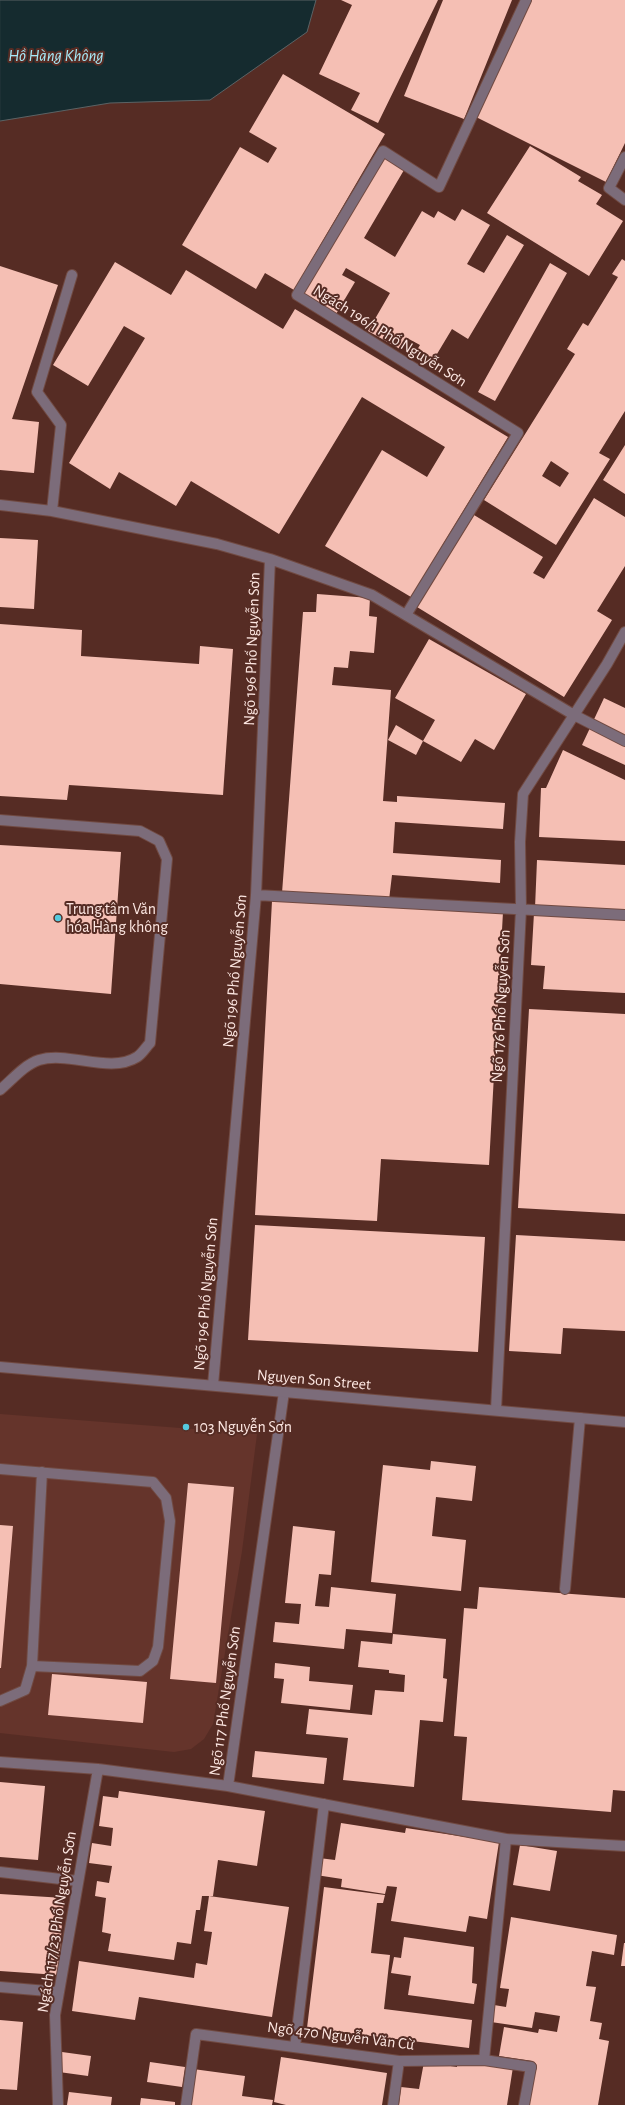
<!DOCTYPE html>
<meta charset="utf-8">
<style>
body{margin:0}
canvas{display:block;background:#562c24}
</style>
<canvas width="625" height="2105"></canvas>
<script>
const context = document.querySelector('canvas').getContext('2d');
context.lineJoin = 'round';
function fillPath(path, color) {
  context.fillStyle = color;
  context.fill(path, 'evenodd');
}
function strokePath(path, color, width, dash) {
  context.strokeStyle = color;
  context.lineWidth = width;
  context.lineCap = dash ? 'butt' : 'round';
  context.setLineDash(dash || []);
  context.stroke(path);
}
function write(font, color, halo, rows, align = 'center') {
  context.font = font + ' "Alegreya Sans",sans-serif';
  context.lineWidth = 4;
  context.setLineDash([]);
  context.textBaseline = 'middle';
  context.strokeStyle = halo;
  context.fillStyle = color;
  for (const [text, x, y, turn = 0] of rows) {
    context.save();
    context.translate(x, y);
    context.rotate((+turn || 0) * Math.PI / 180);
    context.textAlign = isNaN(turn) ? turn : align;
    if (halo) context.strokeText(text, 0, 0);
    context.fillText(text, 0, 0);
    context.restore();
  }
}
fillPath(new Path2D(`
 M0 1414 257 1434 242 1551 213 1724 204 1739 191 1749 174 1752 0 1733Z`), '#65342b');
const water = new Path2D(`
 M0 0H316L307 32 210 100 110 103 0 121Z`);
fillPath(water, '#152b2f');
strokePath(water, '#5b6365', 1);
fillPath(new Path2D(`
 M341 0H438L378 123 351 110 360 93 319 74 352 5Z
 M443 0H512L464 119 404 96Z
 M532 0H625V143L606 182 474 116Z
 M283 74 385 134 294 290 265 273 256 289 182 245 240 147 268 163 277 148 249 132Z
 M530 146 581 177 578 181 602 195 596 204 623 221 589 276 487 213Z
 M382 157 404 170 364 238 395 257 422 211 434 218 438 211 455 221 462 209 490 225 467 264 484 273 507 235 524 245 468 339 452 329 434 359 417 350 420 345 407 338 400 349 368 331 390 293 346 268 342 275 355 282 336 314 301 294Z
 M622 259 625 261V411L599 453 610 459 556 545 484 500 575 354 567 349 583 323 588 326 618 277 612 274ZM551 461 569 473 560 487 542 476Z
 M115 262 171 295 186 270 283 329 295 309 508 437 411 597 325 546 382 450 427 477 445 447 362 397 279 534 191 481 176 506 119 472 110 489 69 463 145 338 124 326 88 386 53 365Z
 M550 263 567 273 495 401 478 392Z
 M0 266 58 285 12 419 39 422 34 473 0 470Z
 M625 445V494L603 480Z
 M594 498 625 517V566L597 611 612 620 564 697 417 607 474 515 543 557 533 573 544 579Z
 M0 538 38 540 34 609 0 607Z
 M317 594 370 598 369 616 377 617 374 653 350 651 348 668 334 667 332 685 391 690 383 801 397 802V796L505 803 503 829 395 822 393 853 501 860 500 883 392 875 389 900 282 893 303 612H316Z
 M0 624 82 630 81 656 199 664 200 646 233 649 223 795 69 785 67 800 0 796Z
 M429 639 526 694 494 750 475 739 461 762 423 741 435 720 395 698Z
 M604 698 625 708V765L582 745Z
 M396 725 423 741 416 755 388 740Z
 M563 750 625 780V841L539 837 541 788H546Z
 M0 845 121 852 111 994 0 984Z
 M537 860 625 865V913L535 908Z
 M272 901 503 912 489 1165 381 1159 377 1221 255 1215Z
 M534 913 625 918V993L543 989 545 966 531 965Z
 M529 1009 625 1014V1214L518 1208Z
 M255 1225 485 1237 478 1352 248 1340Z
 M516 1235 625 1241V1331L563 1328 561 1354 509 1351Z
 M431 1461 476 1466 472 1501 436 1497 432 1536 466 1540 461 1591 371 1582 383 1465 430 1470Z
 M188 1483 234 1487 216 1683 170 1679Z
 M0 1525 13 1526 1 1668H0Z
 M293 1526 335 1531 331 1575 319 1574 315 1606 329 1607 331 1587 396 1594 392 1633 346 1629 344 1649 273 1642 275 1622 299 1624 301 1604 285 1603Z
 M479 1587 625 1598V1791L613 1790 611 1812 462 1800 467 1737 454 1736 464 1608 477 1609Z
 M393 1634 446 1639 443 1678 447 1679 443 1722 420 1720 414 1787 343 1780 348 1738 306 1734 309 1709 372 1715 375 1690 404 1692 405 1675 389 1673V1670L358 1667 361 1641 392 1644Z
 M275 1663 310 1667 309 1681 353 1685 350 1710 281 1703 284 1679 274 1678Z
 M52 1674 147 1682 143 1723 48 1715Z
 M255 1751 327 1758 324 1784 252 1777Z
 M0 1782 45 1786 38 1860 0 1857Z
 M119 1791 265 1811 257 1866 218 1860 213 1896H202L200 1910H196L191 1944 177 1942 174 1960 108 1951 111 1934 102 1932 106 1898 95 1896 97 1881 109 1883 112 1866 89 1863 92 1843 111 1846 113 1828 99 1826 103 1796 118 1798Z
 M341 1823 405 1833 406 1828 499 1842 487 1919 469 1916 466 1932 391 1921 397 1887 387 1886 385 1894 341 1887 342 1879 316 1875 319 1858 335 1860Z
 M520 1845 557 1851 550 1891 513 1885Z
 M324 1887 385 1895 383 1903H377L371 1953 390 1955 384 2009 472 2020 469 2048 307 2028Z
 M0 1894 64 1898 58 1975 0 1971Z
 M209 1896 289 1907 272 2017 139 1997 135 2020 72 2011 79 1961 194 1978 196 1963 207 1965 212 1932 204 1931Z
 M511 1917 617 1935 614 1955 592 1951 586 1986 596 1987 590 2021 602 2023 599 2039 609 2041 598 2105H526L533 2061 499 2056 504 2027 538 2033 539 2029 557 2032 560 2016 535 2012 532 2028 491 2022 494 2005 506 2007 509 1989 500 1988Z
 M404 1937 474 1947 472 1983 477 1984 474 2004 408 1995 411 1976 391 1973 394 1957 401 1958Z
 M624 1943H625V1966H621Z
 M0 2020 23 2022 17 2090 0 2089Z
 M62 2052 91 2056 88 2076 59 2072Z
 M281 2057 387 2073 382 2105H286L274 2102Z
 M457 2060 513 2067 507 2105H399L401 2087 419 2089 424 2062 457 2067Z
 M150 2062 185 2067 182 2087 147 2082Z
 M193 2069 245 2076 242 2096 273 2100 272 2105H189Z
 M69 2092 112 2097 111 2105H67Z
 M141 2098 175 2102V2105H140Z`), '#f5bfb4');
const service = new Path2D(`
 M0 820 140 831 159 841 167 859 150 1043C146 1047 142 1054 137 1057 110 1074 69 1051 39 1060 24 1065 12 1080 0 1090
 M0 1469 153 1482 166 1498 170 1521 158 1647 153 1661 140 1671 32 1666
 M565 1589 580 1418
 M0 1701 25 1690 32 1666 42 1472
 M484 2060 506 1839
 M524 2105 531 2067`);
const minor = new Path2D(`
 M625 157 609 188 625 200
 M0 505 52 511 217 544 270 559 372 595 574 715 625 741
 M52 511 61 425 37 392 72 275
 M406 615 518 433 297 295 383 151 439 187 526 0
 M256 895 625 915
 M213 1385 256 895 270 559
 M496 1410 521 909 520 842 523 794 607 664 625 632
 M0 1762 98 1769 228 1786 284 1392
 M228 1786 506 1839 625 1846
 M0 1872 78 1881
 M0 1987 59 1992
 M295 2047 324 1804
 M58 2105 55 2015 98 1769
 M186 2105 196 2034 399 2061 484 2060 531 2067
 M393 2105 399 2061`);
const tertiary = new Path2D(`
 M0 1367 625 1422`);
strokePath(service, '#714a42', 12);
strokePath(minor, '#714a42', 12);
strokePath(tertiary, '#714a42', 12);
strokePath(service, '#7c6c7a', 10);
strokePath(minor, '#7c6c7a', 10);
strokePath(tertiary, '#7c6c7a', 10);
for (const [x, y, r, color] of [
 [58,918,4,"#55cadf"],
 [186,1427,4,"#55cadf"]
]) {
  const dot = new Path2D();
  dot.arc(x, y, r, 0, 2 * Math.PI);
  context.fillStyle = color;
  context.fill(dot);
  strokePath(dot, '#562c24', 1.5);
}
write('16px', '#fde7e2', '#562c24', [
 ["Ngách 196/1 Phố Nguyễn Sơn",390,336,32],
 ["Ngõ 196 Phố Nguyễn Sơn",252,649,-88],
 ["Ngõ 196 Phố Nguyễn Sơn",235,971,-85],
 ["Ngõ 176 Phố Nguyễn Sơn",501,1006,-87],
 ["Ngõ 196 Phố Nguyễn Sơn",206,1294,-85],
 ["Nguyen Son Street",314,1380,5],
 ["Ngõ 117 Phố Nguyễn Sơn",225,1701,-82],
 ["Ngách 117/23 Phố Nguyễn Sơn",57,1922,-81],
 ["Ngõ 470 Nguyễn Văn Cừ",341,2036,7]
]);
write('16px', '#fde7e2', '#562c24', [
 ["Trung tâm Văn",66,909],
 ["hóa Hàng không",66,927],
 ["103 Nguyễn Sơn",194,1427]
], 'left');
write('italic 17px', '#a6eaf8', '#562c24', [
 ["Hồ Hàng Không",56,56]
]);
</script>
